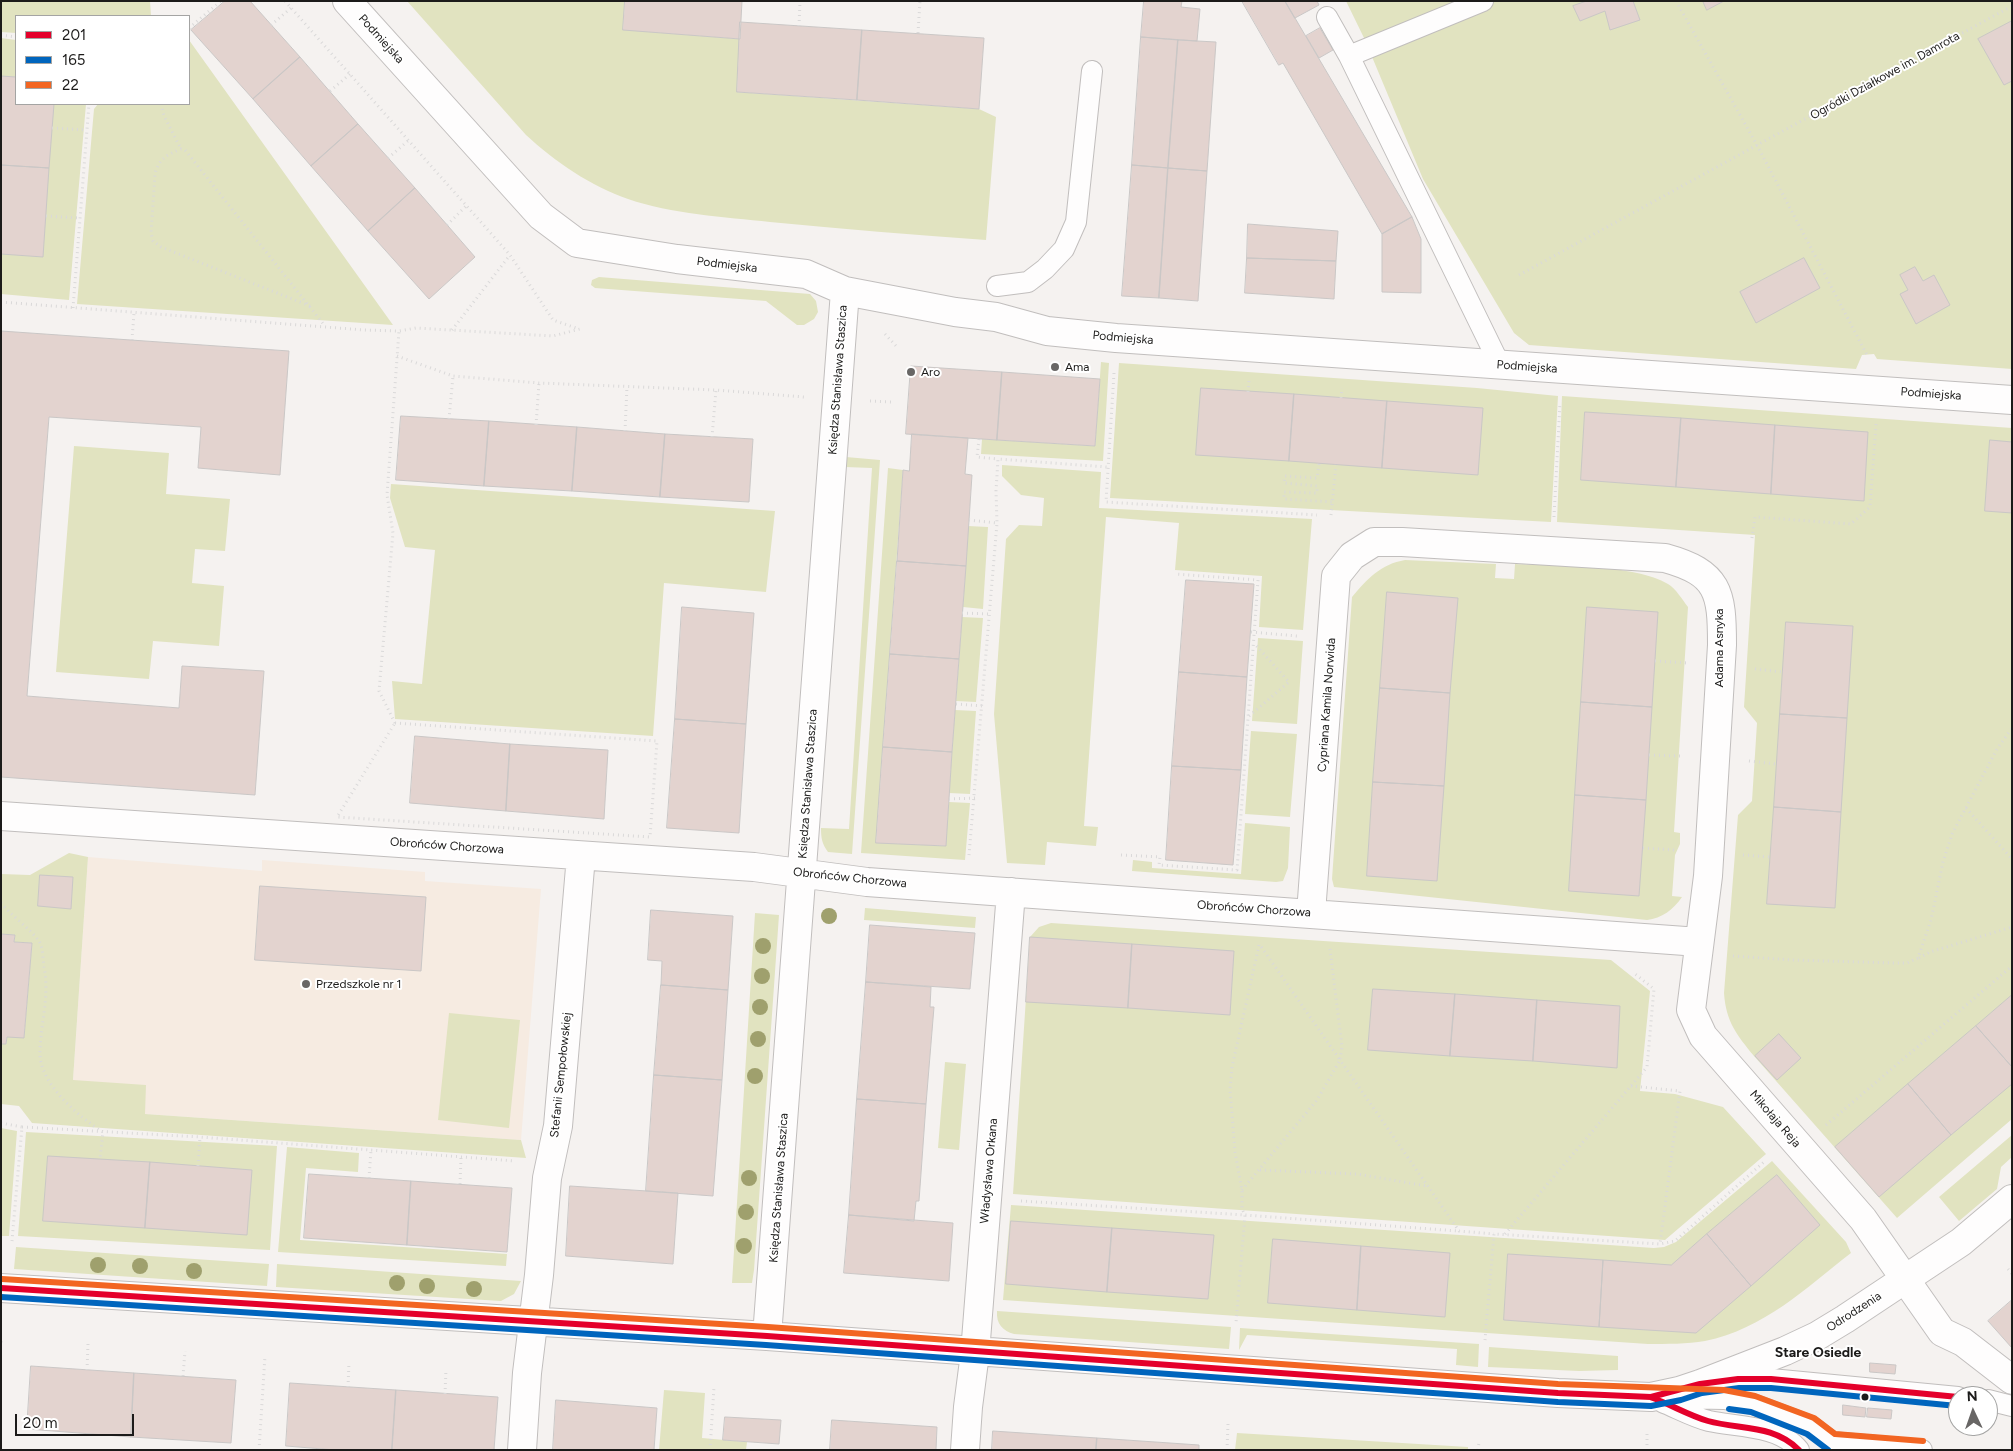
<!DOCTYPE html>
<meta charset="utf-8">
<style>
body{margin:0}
#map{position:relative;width:2013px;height:1451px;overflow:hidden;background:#f5f2f0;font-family:Figtree,sans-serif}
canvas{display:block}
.frame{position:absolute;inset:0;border:2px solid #1c1b1a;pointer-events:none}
.legend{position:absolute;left:15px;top:15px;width:175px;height:90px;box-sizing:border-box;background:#fff;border:1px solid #a4a4a3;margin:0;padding:6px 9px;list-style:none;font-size:15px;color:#1c1b1a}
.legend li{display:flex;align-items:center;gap:10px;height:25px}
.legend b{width:25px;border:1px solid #a4a4a3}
.north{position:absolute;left:1948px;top:1386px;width:50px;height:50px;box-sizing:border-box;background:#fff;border:1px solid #a4a4a3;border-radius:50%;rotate:357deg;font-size:14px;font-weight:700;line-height:20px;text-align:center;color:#1c1b1a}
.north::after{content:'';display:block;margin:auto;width:18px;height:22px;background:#686665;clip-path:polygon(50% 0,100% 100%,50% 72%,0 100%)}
.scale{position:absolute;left:15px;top:1414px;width:119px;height:22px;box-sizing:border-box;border:2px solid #1c1b1a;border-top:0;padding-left:6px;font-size:15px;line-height:18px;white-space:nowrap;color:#1c1b1a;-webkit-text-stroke:4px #fff;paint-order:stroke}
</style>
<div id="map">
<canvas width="2013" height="1451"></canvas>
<div class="frame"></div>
<ul class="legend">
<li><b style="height:6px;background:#e4002b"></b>201</li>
<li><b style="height:6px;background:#0065bd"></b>165</li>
<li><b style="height:6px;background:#f26522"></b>22</li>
</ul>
<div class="north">N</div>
<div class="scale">20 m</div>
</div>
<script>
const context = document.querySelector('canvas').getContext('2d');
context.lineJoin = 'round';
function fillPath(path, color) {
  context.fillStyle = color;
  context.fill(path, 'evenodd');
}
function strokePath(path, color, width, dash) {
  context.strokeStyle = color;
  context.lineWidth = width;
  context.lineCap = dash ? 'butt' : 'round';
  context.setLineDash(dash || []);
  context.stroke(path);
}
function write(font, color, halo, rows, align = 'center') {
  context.font = font + ' Figtree,sans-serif';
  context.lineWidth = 4;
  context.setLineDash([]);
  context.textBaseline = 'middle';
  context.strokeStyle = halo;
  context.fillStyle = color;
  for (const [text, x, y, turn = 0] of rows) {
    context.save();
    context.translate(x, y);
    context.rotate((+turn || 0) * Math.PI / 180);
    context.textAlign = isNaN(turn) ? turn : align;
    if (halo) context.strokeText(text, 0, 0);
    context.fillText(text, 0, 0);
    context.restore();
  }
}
fillPath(new Path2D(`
 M88 857 262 871V860L425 872V881L541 889 521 1140 145 1114 73 1080Z`), '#f6ebe1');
fillPath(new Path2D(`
 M1 1H150L151 16H16V33L1 32Z
 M407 1H625L623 29 740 39 737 92 979 109 996 117 986 240C914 235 842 229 770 222 725 217 671 214 628 199 592 187 554 161 526 135Z
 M1346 1H2012V369L1877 359 1874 354 1862 355 1856 369 1529 345 1514 333 1423 179 1365 40Z
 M1 38 16 40V104H86L69 300 1 294Z
 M189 40 393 325 77 304 94 109 98 104H189Z
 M599 277 810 294 816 301 818 312 814 319 804 325H797L766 301 595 288 591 285 592 280Z
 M1101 362 1109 363 1103 461 981 454 982 439 1095 446Z
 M1119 363 1477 388 1558 396 1551 522 1110 498Z
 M1562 396 2012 428V1119L1897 1218 1754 1056C1737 1035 1726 1022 1724 993L1738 815 1752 801 1757 723 1744 707 1755 535 1557 522Z
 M74 446 169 453 166 494 230 499 225 551 195 549 192 583 224 586 219 646 153 641 149 679 56 672Z
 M846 457 880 460 852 854 828 852C822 844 821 838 821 828L849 829 872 468 845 467Z
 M1002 465 1101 472 1099 508 1312 519 1303 630 1259 627 1262 576 1175 570 1179 523 1106 517 1084 826 1098 827 1096 846 1047 842 1045 865 1007 863 994 714 1006 539 1019 525 1042 526 1044 498 1021 495 1002 476Z
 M888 468 903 470 876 842 945 846 949 802 970 803 965 860 861 853Z
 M391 484 775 511 766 592 664 583 653 736 395 719 392 681 422 684 435 550 405 547 390 498Z
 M968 526 988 527 983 609 963 607Z
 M1405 560 1496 564 1495 578 1514 579 1515 564C1554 566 1636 564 1668 584 1676 589 1682 599 1688 607L1674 832 1680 833V844L1675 855 1672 896 1682 897C1673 910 1662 918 1647 920L1334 887 1332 879 1352 597C1367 579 1381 564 1405 560Z
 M962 617 983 618 976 702 956 701Z
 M1258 638 1303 641 1297 724 1252 721Z
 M955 710 976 711 970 794 949 793Z
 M1251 731 1297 734 1290 817 1245 814Z
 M1245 823 1290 827 1288 868 1283 881 1276 882 1132 871 1133 860 1152 862V868L1241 874Z
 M69 853 88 857 73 1080 146 1085 145 1114 521 1140 526 1158 32 1123 19 1106 1 1104V1044H6L7 1037H24L32 943 14 942 15 935 1 934V874L30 875Z
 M865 908 976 917 975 928 864 920Z
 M755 913 779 915 754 1270 752 1283H732Z
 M1051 923 1611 960 1650 991 1640 1091 1675 1094 1723 1107 1766 1154 1665 1240 1013 1194 1030 937 1039 927Z
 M449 1013 520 1020 509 1128 438 1120Z
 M945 1062 966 1064 959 1150 938 1148Z
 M1 1128 17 1131 9 1236H1Z
 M26 1132 277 1146 270 1250 18 1236Z
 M2012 1135V1157L2001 1167 1997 1189 1959 1221 1939 1197Z
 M287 1147 359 1153 358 1172 306 1168 300 1240 507 1254 506 1266 278 1252Z
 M1772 1161 1846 1242 1851 1253C1806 1288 1764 1329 1705 1341 1687 1344 1667 1344 1648 1344L1003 1300 1011 1205 1654 1248 1664 1247 1676 1242Z
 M16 1247 269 1264 267 1286 14 1269Z
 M277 1264 521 1281 514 1294 501 1301 276 1287Z
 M997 1311 1231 1327 1229 1349 1014 1334C1003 1331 996 1324 997 1311Z
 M1240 1328 1479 1344 1478 1367 1456 1365 1457 1349 1247 1335 1239 1350Z
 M1489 1347 1618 1356V1370L1579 1371 1488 1367Z
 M664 1390 705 1393 702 1438 747 1442 746 1450H659Z
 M1237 1433 1468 1447V1450H1235Z`), '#e1e3c0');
const building = new Path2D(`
 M225 1H250L300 57 253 99 191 30Z
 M625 1H742L740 39 623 30Z
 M1144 1H1182L1181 7 1200 9 1197 41 1141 37Z
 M1242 1H1285L1412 217 1382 234 1283 63 1279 65Z
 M1285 1H1317L1319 5 1295 18Z
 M1587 1H1633L1640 20 1610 30 1605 11 1580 21 1573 6Z
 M1703 1H1724L1707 10Z
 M2012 21V81L2004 85 1978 39Z
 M740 22 862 30 857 100 737 92Z
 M1320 28 1333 50 1319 58 1306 36Z
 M862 30 984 38 979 109 857 100Z
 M1141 37 1178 40 1168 168 1132 165Z
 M1178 40 1216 42 1207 171 1168 168Z
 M300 57 358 124 311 166 253 99Z
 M1 76 16 77V104H54L49 168 1 165Z
 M358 124 415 188 368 231 311 166Z
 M1 165 49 168 43 257 1 254Z
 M1132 165 1168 168 1159 298 1122 296Z
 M1168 168 1207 171 1198 301 1159 298Z
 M415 188 475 257 429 299 368 231Z
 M1412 217 1421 239V293L1382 292V234Z
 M1248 224 1338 231 1336 261 1247 258Z
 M1247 258 1336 261 1334 299 1245 293Z
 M1804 258 1820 288 1756 323 1740 292Z
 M1915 267 1923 281 1934 275 1950 305 1916 324 1900 294 1908 290 1900 275Z
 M1 331 289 351 280 475 198 468 201 427 49 417 27 696 179 708 182 666 264 671 255 795 1 777Z
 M911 366 1002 372 997 440 906 434Z
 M1002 372 1100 379 1095 446 997 440Z
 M1201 388 1294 394 1289 461 1196 455Z
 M1294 394 1387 401 1382 468 1289 461Z
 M1387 401 1483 408 1478 475 1382 468Z
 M1585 412 1681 418 1676 487 1581 480Z
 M401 416 489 421 484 486 396 480Z
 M1681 418 1775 425 1771 494 1676 487Z
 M489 421 577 427 572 491 484 486Z
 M1775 425 1868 432 1864 501 1771 494Z
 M577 427 665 434 660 497 572 491Z
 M665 434 753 439 749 502 660 497Z
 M912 434 968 438 965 474 972 475 966 566 897 561 903 470 909 471Z
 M1990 440 2012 442V513L1985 511Z
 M897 561 966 566 959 659 890 654Z
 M1186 580 1254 584 1247 677 1179 672Z
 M1387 592 1458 598 1450 693 1380 688Z
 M682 607 754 613 746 724 675 719Z
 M1587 607 1658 612 1652 707 1581 702Z
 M1786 622 1853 626 1847 718 1780 714Z
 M890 654 959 659 952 752 883 747Z
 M1179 672 1247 677 1241 770 1172 766Z
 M1380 688 1450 693 1444 786 1373 782Z
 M1581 702 1652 707 1646 800 1575 795Z
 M1780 714 1847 718 1841 812 1774 807Z
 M675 719 746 724 739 833 667 828Z
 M415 736 510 744 506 811 410 803Z
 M510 744 608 750 604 819 506 811Z
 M883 747 952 752 946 846 876 843Z
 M1172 766 1241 770 1233 865 1166 860Z
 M1373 782 1444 786 1437 881 1367 876Z
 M1575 795 1646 800 1639 896 1569 891Z
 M1774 807 1841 812 1835 908 1767 904Z
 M40 875 73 877 71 909 38 906Z
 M260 886 426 897 421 971 255 960Z
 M651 910 733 916 728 990 661 985 662 961 648 960Z
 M870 925 975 933 970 989 866 982Z
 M1 934 15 935 14 942 32 943 24 1038 7 1037 6 1044H1Z
 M1030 937 1132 944 1128 1008 1026 1002Z
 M1132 944 1234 951 1230 1015 1128 1008Z
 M866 982 931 987 930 1007H934L926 1104 857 1099Z
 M661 985 728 990 722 1080 654 1075Z
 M1373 989 1455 994 1450 1056 1368 1050Z
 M1455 994 1537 1000 1533 1061 1450 1056Z
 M2012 995V1067L1976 1026Z
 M1537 1000 1620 1006 1617 1068 1533 1061Z
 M1976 1026 2012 1067V1084L1951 1135 1908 1084Z
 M1779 1034 1801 1058 1777 1080 1755 1056Z
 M654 1075 722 1080 713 1196 646 1191Z
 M1908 1084 1951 1135 1879 1197 1835 1147Z
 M857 1099 926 1104 919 1201H916L914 1221 849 1215Z
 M48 1156 150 1162 145 1228 43 1221Z
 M150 1162 252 1170 247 1235 145 1228Z
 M309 1174 411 1181 407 1245 304 1238Z
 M1777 1175 1820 1225 1751 1286 1707 1234Z
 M411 1181 512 1188 507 1252 407 1245Z
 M570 1186 678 1193 673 1264 566 1256Z
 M849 1215 953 1223 949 1281 844 1273Z
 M1011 1221 1112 1228 1107 1292 1006 1284Z
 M1112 1228 1214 1235 1208 1299 1107 1292Z
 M1707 1234 1751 1286 1696 1333 1599 1327 1603 1260 1671 1265Z
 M1273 1239 1361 1246 1357 1310 1268 1303Z
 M1361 1246 1450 1253 1445 1317 1357 1310Z
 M1508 1254 1603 1260 1599 1327 1504 1320Z
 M2012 1300V1348L1988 1321Z
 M1870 1363 1896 1365 1895 1374 1870 1372Z
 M31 1366 134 1373 131 1437 27 1429Z
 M134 1373 236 1380 231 1443 131 1437Z
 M290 1383 396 1390 392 1450H335L286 1446Z
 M396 1390 498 1397 494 1450H392Z
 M556 1400 657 1408 654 1450H553Z
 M1843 1405 1866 1408 1865 1417 1843 1415Z
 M1868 1408 1892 1410 1891 1419 1867 1417Z
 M725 1417 781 1420 779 1444 723 1440Z
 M832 1420 937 1427 936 1450H830Z
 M993 1431 1097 1438 1096 1450H992Z
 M1097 1438 1199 1445V1450H1096Z`);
fillPath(building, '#e3d3cf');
strokePath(building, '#cac7c6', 1);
const lane = new Path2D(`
 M1327 17 1349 56 1500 365
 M1349 56 1483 1
 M997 286 1028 282 1045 269 1064 249 1076 222 1092 71
 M1726 1380 1771 1379 1958 1397
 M1674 1398 1724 1399 1753 1404 1811 1426 1832 1442 1922 1450
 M1988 1400 2012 1406
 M1662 1402C1677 1408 1693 1417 1709 1421 1736 1427 1780 1425 1799 1450`);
const street = new Path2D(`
 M347 1 541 216 577 243 677 259 806 274 845 291 955 312 996 317 1047 331 1116 338 2012 400
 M1 816 754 867 867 882 1699 942
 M1311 913 1336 576 1352 556 1374 542H1402L1665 558C1719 573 1722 592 1722 645L1708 876 1691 1010 1703 1036 1863 1219 1942 1332 1963 1342 2012 1380
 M1 1288 767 1336 1558 1393 1651 1397 1679 1391 1700 1384 1785 1351 1817 1336 1845 1319 1961 1242 2012 1199
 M767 1336 845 291
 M522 1450 527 1373 539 1275 547 1178 558 1126 581 856
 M965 1450 968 1407 975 1353 1011 892`);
strokePath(lane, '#c1bebd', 22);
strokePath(street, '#c1bebd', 30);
strokePath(new Path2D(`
 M285 1 510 255 553 320 579 329
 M1676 1 1758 147 1867 355
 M271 25 291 8
 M799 26 800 1
 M189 28 221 1
 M918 33 920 1
 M1 35 16 37
 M330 91 350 74
 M161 104 164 116 181 149
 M52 128 87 130
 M388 158 409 140
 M46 216 80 218
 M447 225 466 206
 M1519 275 2012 6
 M1 302 364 330 399 331 416 328 553 336 580 329
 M310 306 161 247 153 241 151 233 155 173C159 159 168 154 181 149L185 150 325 326
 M73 308 89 104
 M452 330 510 255
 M885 334 897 347
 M132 340 134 313
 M397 356 453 376 539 383 716 390 804 397
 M1114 373 1106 502 1317 515
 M1248 392 1249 381
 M1341 398 1342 388
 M870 401 892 402
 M449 419 453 376
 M536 425 539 383
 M625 431 627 386
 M712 437 716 390
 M979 439 977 457 998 459
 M1319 464 1317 478 1285 476 1284 483 1317 486V493L1284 492V499L1333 502
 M1331 515 1336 465
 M1554 517 1560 403
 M969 520 997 523
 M1752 538 1755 517 1851 524 1870 507 1876 424
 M962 613 990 614
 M1251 632 1297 636
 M1655 661 1687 663
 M1755 669 1783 672
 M956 704 983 706
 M1249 716 1289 682 1254 643
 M395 723 657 741 650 837 337 817Z
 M395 723 379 691 393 533 387 495 399 331
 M1649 755 1681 756
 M1749 761 1776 764
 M949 799 975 798
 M1966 808 2012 859
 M1643 848 1674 850
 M969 855 997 523 996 491 998 459 1107 467
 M1121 855 1160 857 1159 865 1237 870 1258 580 1175 574
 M1743 855 1770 857
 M1 903C11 915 31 930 39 941 43 947 43 960 44 967 50 997 40 1025 40 1054 40 1084 80 1118 103 1132L100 1159
 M1259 945 1232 1067 1230 1089 1235 1152 1242 1191V1209L1245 1215 1458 1231
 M1330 949 1342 1047 1340 1060 1459 1231 1494 1234
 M1733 956 1793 960 1895 963H1907L1918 958 1931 920 1943 862 1952 834 1997 749 2012 728
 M1919 958 1930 952 2012 927
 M1631 1086 1680 1091 1660 1244
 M1 1123 22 1127 12 1241
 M1826 1125 2012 966
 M22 1127 200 1137 515 1161
 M198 1166 200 1137
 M1260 1170 1357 1174 1427 1186
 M369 1178 371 1150
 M460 1184 461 1157
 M1242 1190 1317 1100 1340 1060 1260 945
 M1021 1201 1245 1215 1236 1323
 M1505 1234 1647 1067 1654 989 1634 973
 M2008 1269 2012 1274
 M1485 1340 1494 1234 1660 1244 1675 1241 1765 1161
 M1 1342 2 1339
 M87 1370 88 1344
 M183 1376 185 1351
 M348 1387 349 1362
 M445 1394 446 1369
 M1647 1445V1431
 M259 1450 265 1356
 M710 1450 714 1387
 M1227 1450 1228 1424
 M1478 1450 1479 1442`), '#dad9d9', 3, [1, 4]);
strokePath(lane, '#fefdfd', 20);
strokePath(street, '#fefdfd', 28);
strokePath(new Path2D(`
 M1 1288 767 1336 1558 1393 1651 1397 1700 1384 1738 1379H1771L1958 1397
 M1650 1397C1670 1404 1688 1415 1708 1421 1740 1430 1773 1424 1799 1450`), '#e4002b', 6);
strokePath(new Path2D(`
 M1 1297 766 1345 1558 1402 1651 1406 1681 1400 1702 1393 1739 1388H1771L1957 1406
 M1729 1409 1751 1412 1807 1434 1828 1450`), '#0065bd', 6);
strokePath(new Path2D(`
 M2 1279 768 1327 1558 1384 1724 1390 1755 1396 1814 1418 1835 1434 1923 1441`), '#f26522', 6);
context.fillStyle = '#9fa06d';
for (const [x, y] of [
 [829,916],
 [763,946],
 [762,976],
 [760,1007],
 [758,1039],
 [755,1076],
 [749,1178],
 [746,1212],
 [744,1246],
 [98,1265],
 [140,1266],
 [194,1271],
 [397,1283],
 [427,1286],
 [474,1289]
]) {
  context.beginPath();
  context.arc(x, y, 8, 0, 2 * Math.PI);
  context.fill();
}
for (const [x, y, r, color] of [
 [1055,367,5,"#686665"],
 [911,372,5,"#686665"],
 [306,984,5,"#686665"],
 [1865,1397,4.5,"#1c1b1a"]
]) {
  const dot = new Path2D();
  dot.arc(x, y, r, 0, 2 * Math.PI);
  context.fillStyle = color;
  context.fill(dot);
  strokePath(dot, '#fff', 2);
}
write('12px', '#1c1b1a', '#fff', [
 ["Podmiejska",381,39,48],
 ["Ogródki Działkowe im. Damrota",1885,76,-29],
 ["Podmiejska",727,265,7],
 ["Podmiejska",1123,338,5],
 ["Podmiejska",1527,367,4],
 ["Księdza Stanisława Staszica",838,380,-86],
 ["Podmiejska",1931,394,4],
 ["Adama Asnyka",1719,648,-90],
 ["Cypriana Kamila Norwida",1327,705,-86],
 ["Księdza Stanisława Staszica",808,784,-86],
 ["Obrońców Chorzowa",447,846,4],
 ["Obrońców Chorzowa",850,878,6],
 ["Obrońców Chorzowa",1254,909,4],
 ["Stefanii Sempołowskiej",561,1075,-84],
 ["Mikołaja Reja",1775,1119,49],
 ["Władysława Orkana",989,1171,-85],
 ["Księdza Stanisława Staszica",779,1188,-86],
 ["Odrodzenia",1854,1312,-33]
]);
write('12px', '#1c1b1a', '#fff', [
 ["Ama",1065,367],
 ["Aro",921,372],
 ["Przedszkole nr 1",316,984]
], 'left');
write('bold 14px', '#1c1b1a', '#fff', [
 ["Stare Osiedle",1818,1353]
]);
</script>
